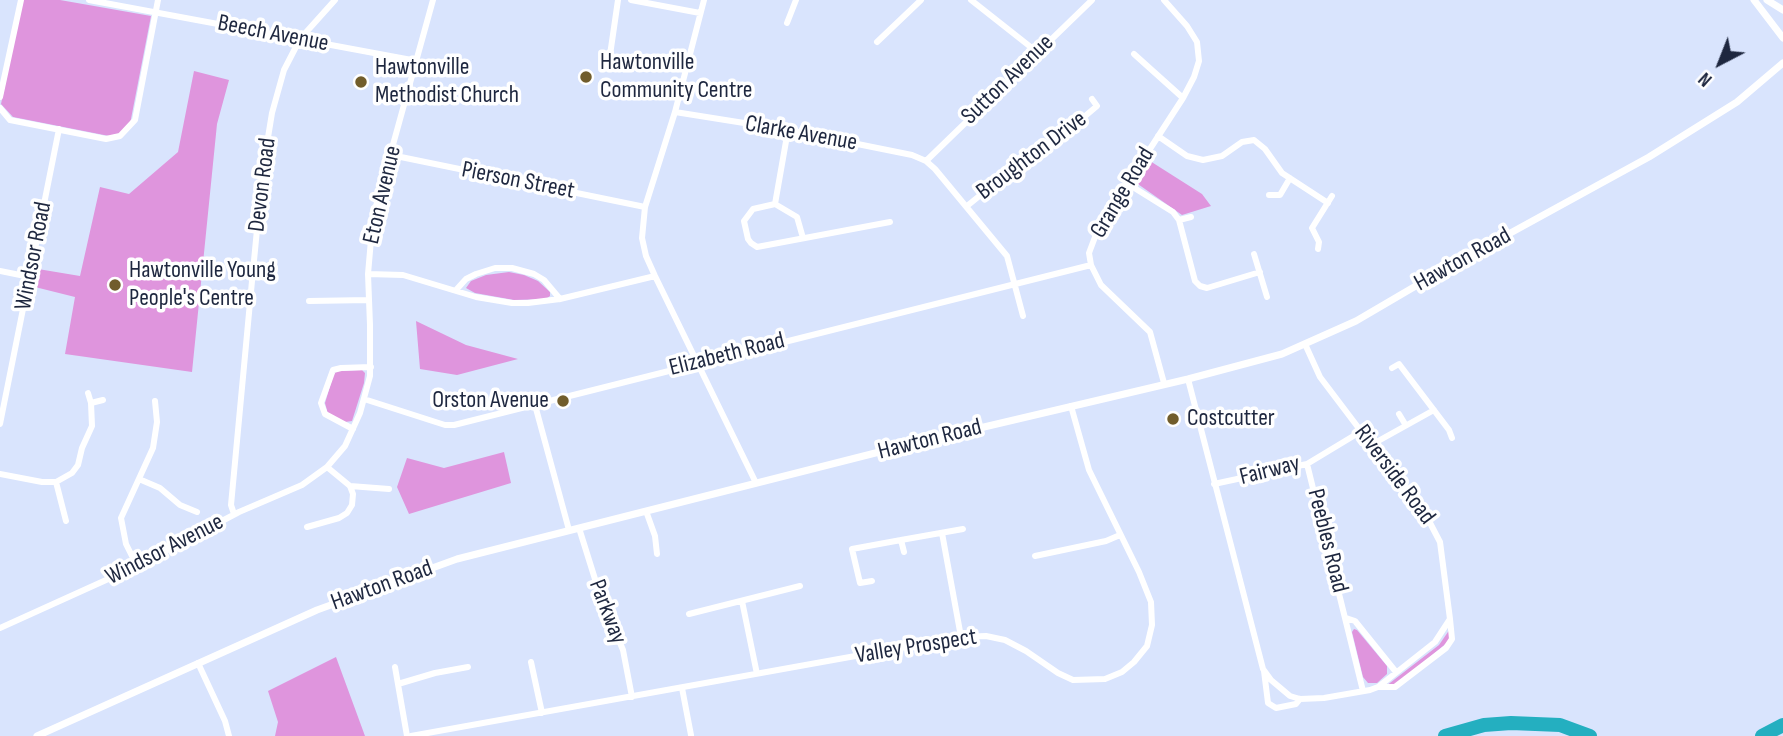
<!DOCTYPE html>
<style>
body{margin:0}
#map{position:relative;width:1783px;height:736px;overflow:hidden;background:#d9e4fd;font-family:"Sofia Sans Condensed",sans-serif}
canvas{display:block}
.north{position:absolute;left:1685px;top:28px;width:70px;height:70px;-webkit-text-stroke:5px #fff;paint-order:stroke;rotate:222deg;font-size:19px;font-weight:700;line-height:28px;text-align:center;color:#1e273f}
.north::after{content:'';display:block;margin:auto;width:24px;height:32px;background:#1e273f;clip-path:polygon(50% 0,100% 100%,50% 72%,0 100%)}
</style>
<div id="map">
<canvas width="1783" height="736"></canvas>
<div class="north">N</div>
</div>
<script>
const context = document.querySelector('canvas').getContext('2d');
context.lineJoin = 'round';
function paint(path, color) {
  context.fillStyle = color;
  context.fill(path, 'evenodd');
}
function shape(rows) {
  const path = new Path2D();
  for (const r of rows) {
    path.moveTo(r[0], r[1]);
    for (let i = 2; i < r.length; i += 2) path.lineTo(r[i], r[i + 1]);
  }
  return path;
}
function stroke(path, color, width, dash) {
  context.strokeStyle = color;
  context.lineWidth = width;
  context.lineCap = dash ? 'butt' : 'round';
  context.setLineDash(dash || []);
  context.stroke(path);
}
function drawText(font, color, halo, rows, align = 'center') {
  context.font = font + ' "Sofia Sans Condensed",sans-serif';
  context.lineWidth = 7;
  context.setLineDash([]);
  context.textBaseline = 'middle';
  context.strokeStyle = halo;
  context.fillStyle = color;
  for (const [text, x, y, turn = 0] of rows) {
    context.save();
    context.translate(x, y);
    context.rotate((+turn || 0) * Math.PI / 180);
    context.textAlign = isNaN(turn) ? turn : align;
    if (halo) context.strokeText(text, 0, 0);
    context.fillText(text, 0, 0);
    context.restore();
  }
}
const green = shape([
 [23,0,60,0,151,16,130,124,121,133,109,136,13,117,1,104],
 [194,71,229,80,217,124,192,372,65,354,75,297,35,287,38,269,80,276,100,187,129,194,178,152],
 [1150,161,1202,194,1211,206,1182,215,1135,182],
 [509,272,524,275,538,281,550,292,550,296,546,299,514,300,475,293,466,288,471,281,486,275],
 [416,321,466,345,518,359,457,375,420,369],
 [362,370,365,373,364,383,352,421,345,422,328,414,325,403,334,373,339,371],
 [504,452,511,483,409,514,397,487,407,458,444,468],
 [1354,629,1357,630,1387,666,1387,674,1377,683,1368,683,1363,677,1352,632],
 [1450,629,1449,641,1399,683,1386,686,1439,645],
 [336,657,365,736,275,736,278,722,268,691]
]);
const stream = shape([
 [1765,735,1765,736]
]);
const river = shape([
 [1445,736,1484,725,1511,723,1560,725,1590,736],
 [1762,736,1783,725]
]);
const minor = shape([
 [89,0,417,61],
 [631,0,700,13],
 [704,0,675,112,645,207,642,238,646,256,655,276,756,483],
 [971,0,1037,52],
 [787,23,796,0],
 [877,42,921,0],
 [1134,54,1183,98],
 [610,55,618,0],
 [0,97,21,0],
 [0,108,10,120,106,139,120,136,135,120,158,0],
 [675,112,788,130,912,155,926,161,935,169,1007,256,1023,316],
 [788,130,775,204,753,209,744,221,748,239,751,243,757,247,890,222],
 [1158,136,1187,156,1203,160,1222,156,1242,142,1254,140,1265,149,1282,173,1328,203],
 [391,155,645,207],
 [926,161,1092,0],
 [1128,184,1173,212,1179,220,1195,281,1200,286,1207,288,1260,272],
 [1269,195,1280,195,1290,178],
 [775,204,797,217,803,238],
 [967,206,999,180,1025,167,1097,106,1092,99],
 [1179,220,1191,217],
 [1318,249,1319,242,1312,228,1332,196],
 [1254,254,1267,297],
 [0,271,30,277],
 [368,274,403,275,476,297,512,303,528,303,560,299,655,276],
 [456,290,466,279,476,274,495,268,512,268,534,274,544,280,560,299],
 [309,301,369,300],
 [1392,368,1399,364,1449,430,1452,438],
 [1188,379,1263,669,1271,680,1290,696,1300,699,1324,698,1370,690,1378,687,1435,642,1450,619,1440,542,1429,521,1320,377,1305,344],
 [1164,383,1150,332,1101,285,1091,265,1089,253,1098,229,1183,98,1194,77,1199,61,1197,42,1187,26,1164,0],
 [364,399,445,425,454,425,1091,265],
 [91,403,103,400],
 [535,405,569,530],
 [1399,414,1405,424],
 [0,424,59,129],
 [353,429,325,414,321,403,333,370,341,368,371,367],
 [1371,445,1434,410],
 [1307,464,1363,691],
 [0,474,42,482,56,482,72,473,78,465,82,448,92,426,91,403,88,393],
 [139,479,160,488,180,505,197,512],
 [56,482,66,521],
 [1214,484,1307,464,1360,432],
 [350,486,389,489],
 [646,511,655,536,657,554],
 [234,514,231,505,252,281,263,168,272,113,284,70,300,39,335,0],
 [307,527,339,518,347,513,352,505,353,494,350,486,327,467],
 [579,528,600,595,623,650,632,697],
 [942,533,961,637],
 [904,552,901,540,963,529],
 [1035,556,1106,541,1120,535],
 [137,566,126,544,121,518,153,448,157,422,155,401],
 [872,581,860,583,852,549,901,540],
 [742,601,757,674],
 [689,614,800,586],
 [1346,618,1355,621,1396,672],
 [0,628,137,566,239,512,302,485,327,467,345,446,360,413,370,376,370,325,368,274,373,217,433,0],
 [531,662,542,713],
 [198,663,225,721,229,736],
 [395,667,407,736],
 [1264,671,1268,703,1276,708,1296,704,1300,699],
 [398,684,435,673,468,667],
 [1378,687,1395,687,1446,648,1452,639,1450,619],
 [682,688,691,735],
 [411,736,961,637,986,636,1005,640,1026,651,1058,673,1073,680,1105,679,1122,672,1134,662,1147,646,1152,625,1151,602,1139,572,1089,470,1071,406]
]);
const tertiary = shape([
 [1754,0,1783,38],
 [1767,0,1783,10],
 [37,736,317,610,457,559,899,447,1188,379,1282,354,1356,321,1443,270,1649,157,1737,102,1783,63]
]);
const markers = [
 [586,77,7,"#715d2c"],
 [361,82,7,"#715d2c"],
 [115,285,7,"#715d2c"],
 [563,401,7,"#715d2c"],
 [1173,419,7,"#715d2c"]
];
const streetNames = [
 ["Beech Avenue",273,34,11],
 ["Sutton Avenue",1008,80,-44],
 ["Clarke Avenue",801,134,10],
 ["Broughton Drive",1032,156,-37],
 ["Pierson Street",518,181,11],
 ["Devon Road",263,185,-83],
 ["Grange Road",1123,193,-59],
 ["Eton Avenue",383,195,-77],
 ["Windsor Road",34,256,-79],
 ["Hawton Road",1463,260,-29],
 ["Elizabeth Road",727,355,-14],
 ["Hawton Road",930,440,-14],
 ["Fairway",1270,471,-14],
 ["Riverside Road",1394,475,53],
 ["Peebles Road",1327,541,76],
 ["Windsor Avenue",165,550,-27],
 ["Hawton Road",382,586,-20],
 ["Parkway",607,612,69],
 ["Valley Prospect",916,647,-9]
];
const poiNames = [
 ["Hawtonville",600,63],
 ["Community Centre",600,91],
 ["Hawtonville",375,68],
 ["Methodist Church",375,96],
 ["Hawtonville Young",129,271],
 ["People's Centre",129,299],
 ["Orston Avenue",549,401,"right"],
 ["Costcutter",1187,419]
];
paint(green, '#df95dd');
stroke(stream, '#24afc0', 2.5);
stroke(river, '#24afc0', 14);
stroke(minor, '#fff', 6);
stroke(tertiary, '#fff', 7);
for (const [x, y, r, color] of markers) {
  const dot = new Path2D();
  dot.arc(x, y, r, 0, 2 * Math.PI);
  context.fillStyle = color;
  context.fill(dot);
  stroke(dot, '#fff', 2.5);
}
drawText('24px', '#1e273f', '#fff', streetNames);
drawText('24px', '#1e273f', '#fff', poiNames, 'left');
</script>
